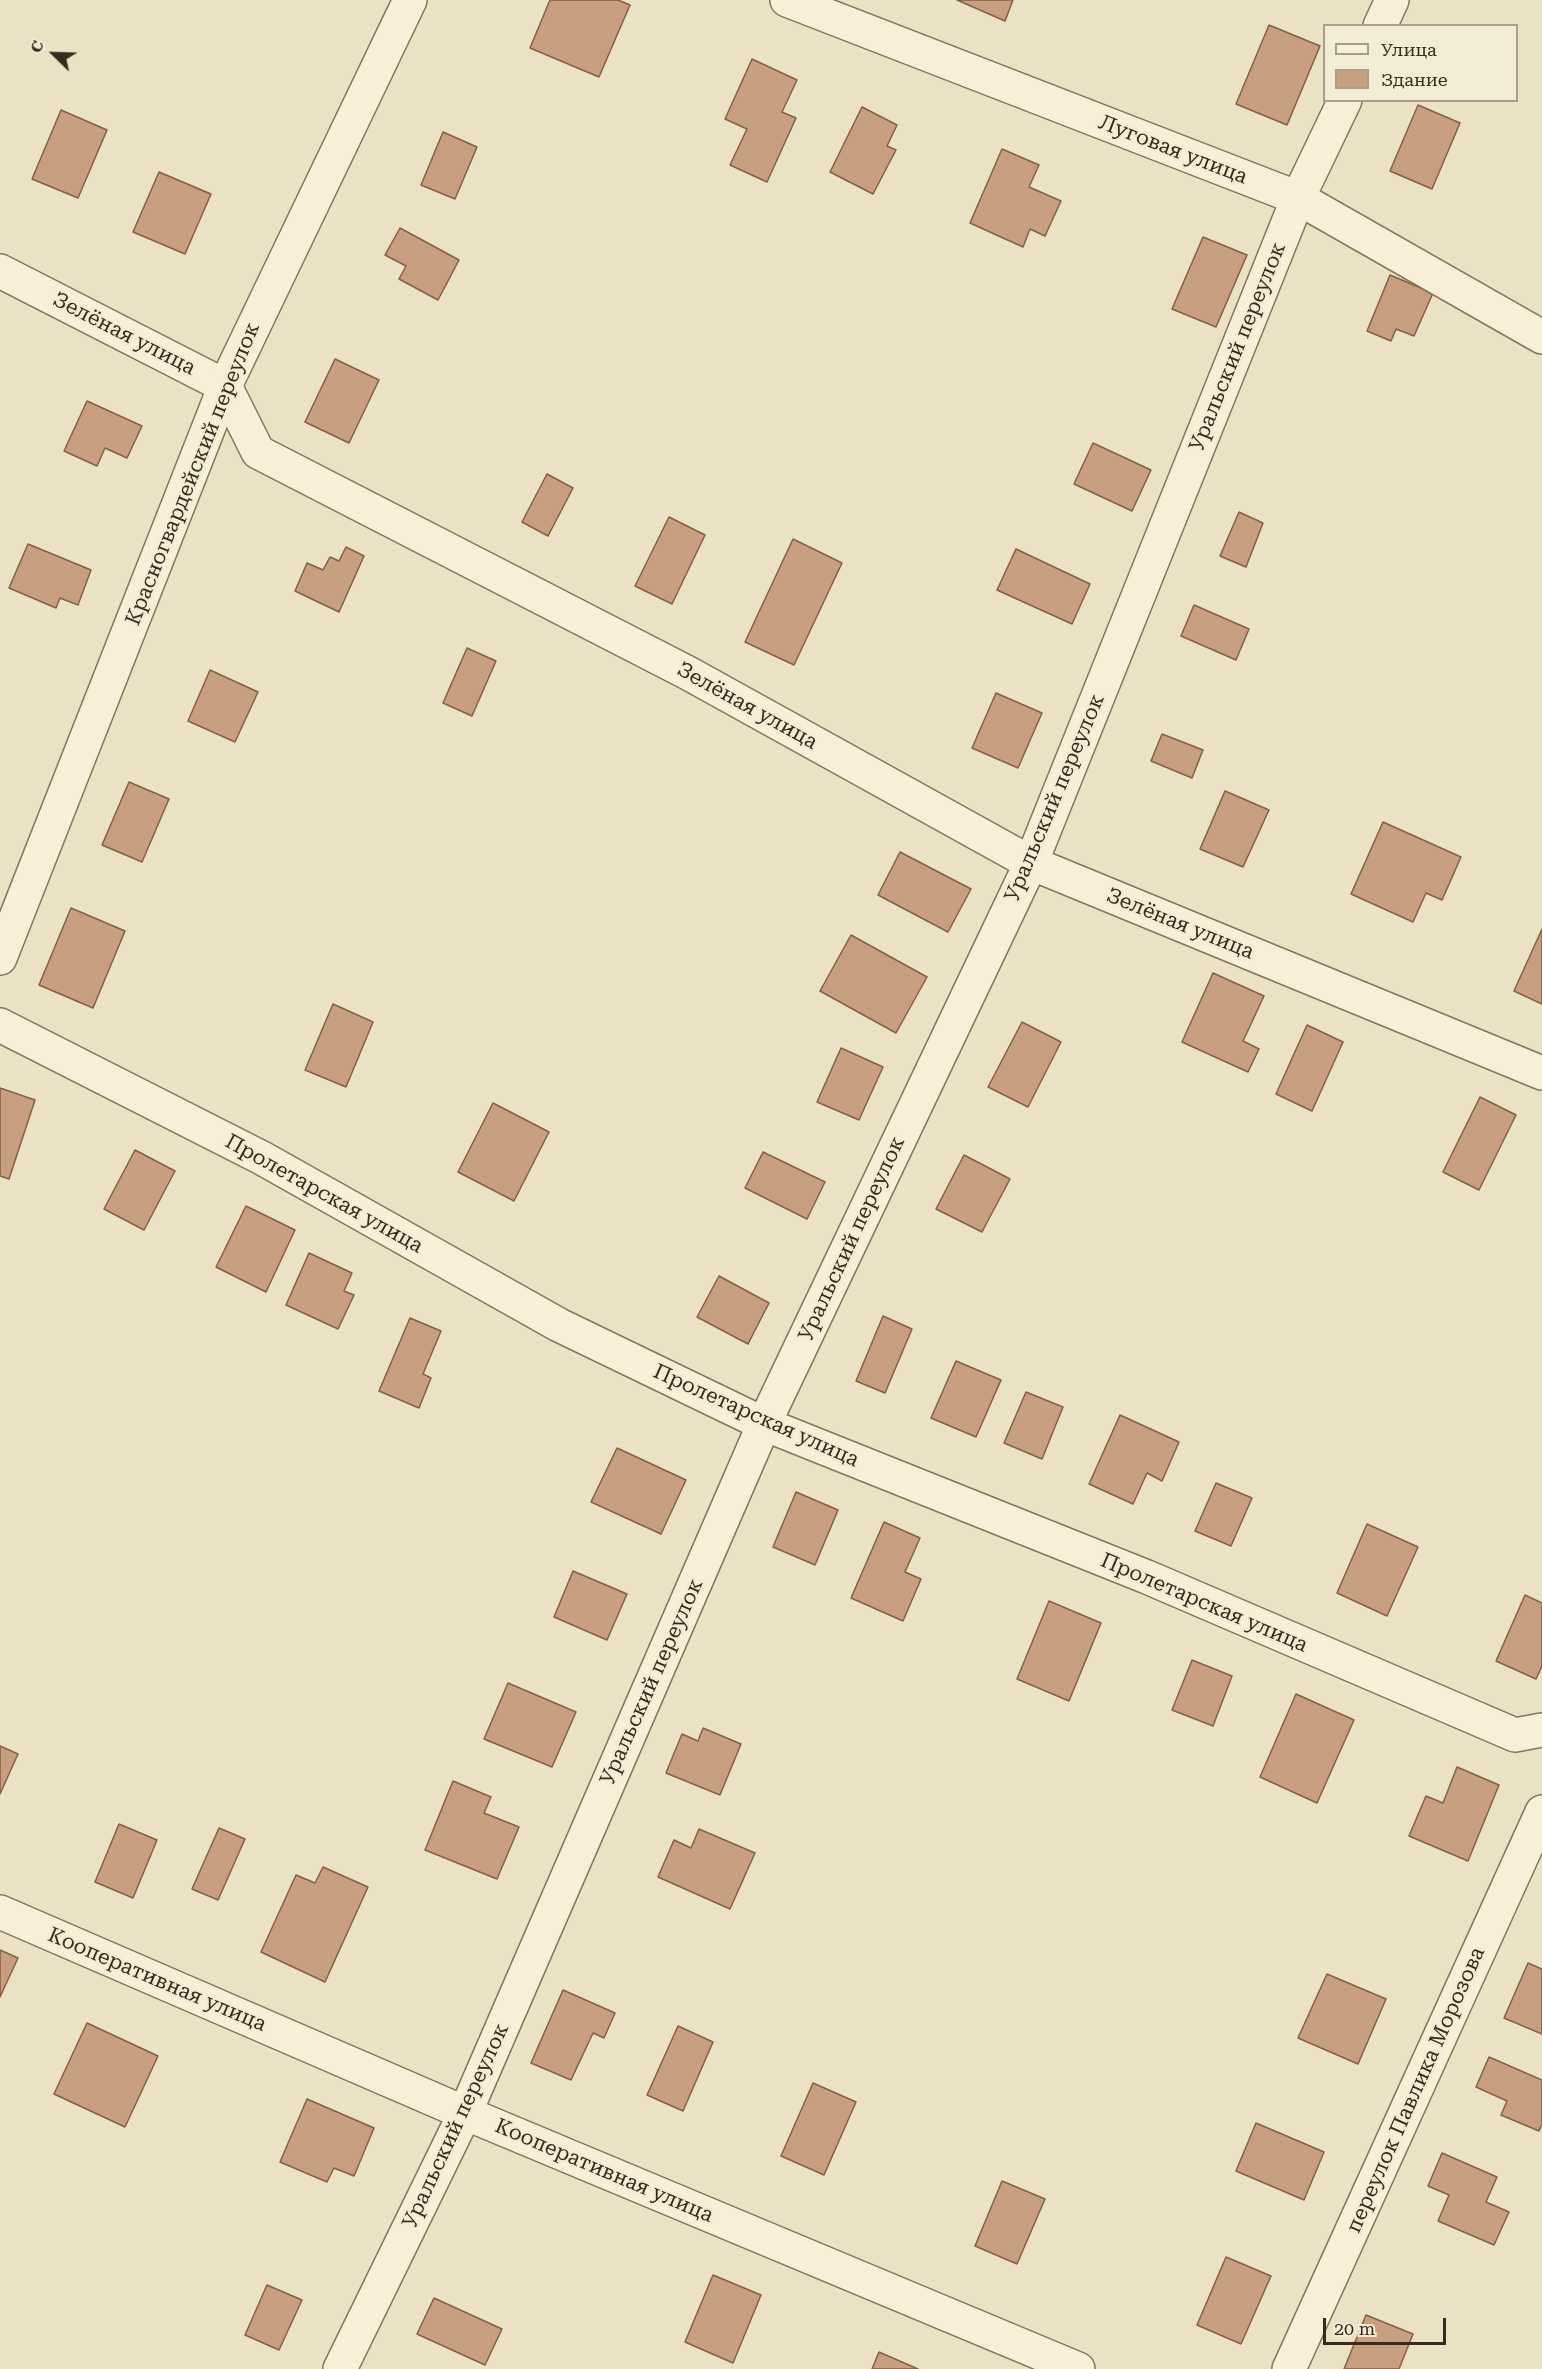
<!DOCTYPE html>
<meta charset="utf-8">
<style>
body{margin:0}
#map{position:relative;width:1542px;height:2369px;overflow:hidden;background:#ebe2c5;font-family:"Roboto Serif",serif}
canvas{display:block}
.legend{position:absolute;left:1323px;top:24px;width:195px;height:78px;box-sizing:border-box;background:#f3ecd5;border:2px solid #a79f8c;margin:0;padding:8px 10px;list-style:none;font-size:18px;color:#362b1f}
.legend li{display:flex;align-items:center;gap:12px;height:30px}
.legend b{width:30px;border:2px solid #a79f8c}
.north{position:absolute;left:24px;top:24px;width:60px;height:60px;-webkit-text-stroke:4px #f3ecd5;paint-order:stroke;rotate:293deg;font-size:16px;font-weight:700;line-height:24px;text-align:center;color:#362b1f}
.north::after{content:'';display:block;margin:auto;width:21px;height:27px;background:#362b1f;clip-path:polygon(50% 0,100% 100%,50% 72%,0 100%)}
.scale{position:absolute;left:1323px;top:2318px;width:123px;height:27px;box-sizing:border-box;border:3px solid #362b1f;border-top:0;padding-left:8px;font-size:18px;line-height:21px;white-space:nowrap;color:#362b1f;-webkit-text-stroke:4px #f3ecd5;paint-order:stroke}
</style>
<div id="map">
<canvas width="1542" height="2369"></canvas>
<ul class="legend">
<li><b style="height:8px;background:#f7efd8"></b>Улица</li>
<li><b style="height:16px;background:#c79f7e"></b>Здание</li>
</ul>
<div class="north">С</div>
<div class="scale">20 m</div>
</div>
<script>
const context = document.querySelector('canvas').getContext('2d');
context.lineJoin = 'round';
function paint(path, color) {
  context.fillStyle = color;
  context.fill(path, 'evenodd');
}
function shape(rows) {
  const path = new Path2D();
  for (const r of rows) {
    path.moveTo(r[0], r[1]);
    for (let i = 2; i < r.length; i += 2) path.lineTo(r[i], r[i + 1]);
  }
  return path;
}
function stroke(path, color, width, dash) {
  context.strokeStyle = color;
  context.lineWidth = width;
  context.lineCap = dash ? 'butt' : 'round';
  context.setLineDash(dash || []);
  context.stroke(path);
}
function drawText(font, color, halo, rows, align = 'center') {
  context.font = font + ' "Roboto Serif",serif';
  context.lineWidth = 4.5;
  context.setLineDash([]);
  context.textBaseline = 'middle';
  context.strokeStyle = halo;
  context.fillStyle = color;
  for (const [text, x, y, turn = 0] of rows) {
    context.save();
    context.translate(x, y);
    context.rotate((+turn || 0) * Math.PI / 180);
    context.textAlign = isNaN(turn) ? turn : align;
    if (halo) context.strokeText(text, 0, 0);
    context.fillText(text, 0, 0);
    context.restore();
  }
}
const building = shape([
 [550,0,618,0,630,5,599,77,530,48,550,0],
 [957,0,1013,0,1005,21,957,0],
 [1269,25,1320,46,1287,125,1236,104,1269,25],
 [752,59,797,80,782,112,796,118,767,182,730,165,747,129,725,119,752,59],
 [1418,105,1460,123,1432,189,1390,171,1418,105],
 [862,107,897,125,887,146,896,150,873,194,830,172,862,107],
 [61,110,107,130,78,198,32,179,61,110],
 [443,132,477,147,455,199,421,185,443,132],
 [1002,149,1039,165,1029,187,1061,201,1045,236,1030,229,1023,247,970,223,1002,149],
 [159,172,211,194,185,254,133,232,159,172],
 [400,228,459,260,438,300,399,279,406,266,385,255,400,228],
 [1203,237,1247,255,1216,327,1172,309,1203,237],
 [1390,275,1433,293,1414,336,1396,329,1391,341,1367,331,1390,275],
 [335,359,379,380,349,443,305,422,335,359],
 [87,401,142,426,127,458,105,448,97,466,64,451,87,401],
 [1093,443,1151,470,1132,511,1074,484,1093,443],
 [547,474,573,488,548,536,522,522,547,474],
 [1239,512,1263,523,1246,567,1220,556,1239,512],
 [669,517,705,535,672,604,635,586,669,517],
 [793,539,842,563,794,665,745,642,793,539],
 [28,544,91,570,78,605,60,598,56,608,9,588,28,544],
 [346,547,364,556,339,612,295,591,307,563,323,570,330,557,339,561,346,547],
 [1016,549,1090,584,1072,624,997,590,1016,549],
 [1194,605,1249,629,1236,660,1181,636,1194,605],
 [467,648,496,661,472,716,443,703,467,648],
 [210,670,258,692,235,742,188,721,210,670],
 [996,693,1042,713,1018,768,972,748,996,693],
 [1162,734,1203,750,1192,778,1151,761,1162,734],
 [129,782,169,799,142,862,102,845,129,782],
 [1225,791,1269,810,1243,867,1200,849,1225,791],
 [1383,822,1461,857,1442,900,1426,893,1413,922,1351,894,1383,822],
 [900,852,971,889,948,932,878,895,900,852],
 [71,908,125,931,93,1008,39,985,71,908],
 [1542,929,1542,1004,1514,991,1542,929],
 [851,935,927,977,896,1033,820,991,851,935],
 [1213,973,1264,996,1243,1041,1259,1049,1248,1072,1182,1042,1213,973],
 [333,1004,373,1022,346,1087,305,1070,333,1004],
 [1022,1022,1061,1042,1028,1107,988,1087,1022,1022],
 [1307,1025,1343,1042,1312,1111,1276,1094,1307,1025],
 [841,1048,883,1067,859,1120,817,1102,841,1048],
 [0,1088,35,1100,9,1179,0,1176,0,1088],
 [1480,1097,1516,1115,1479,1190,1443,1172,1480,1097],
 [493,1103,549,1132,514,1201,458,1172,493,1103],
 [135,1150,175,1171,144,1230,104,1209,135,1150],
 [763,1152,825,1182,807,1219,745,1188,763,1152],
 [964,1155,1010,1179,982,1232,936,1209,964,1155],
 [246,1206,295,1230,266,1292,216,1267,246,1206],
 [309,1253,352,1273,344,1291,354,1295,338,1329,286,1305,309,1253],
 [719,1276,769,1303,748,1344,697,1317,719,1276],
 [883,1316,912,1329,885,1393,856,1381,883,1316],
 [410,1318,441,1331,423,1374,431,1378,419,1408,379,1391,410,1318],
 [956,1361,1001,1380,976,1437,931,1418,956,1361],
 [1026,1392,1063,1407,1042,1459,1004,1443,1026,1392],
 [1120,1415,1179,1442,1162,1481,1147,1473,1133,1504,1089,1484,1120,1415],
 [617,1448,686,1480,661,1534,591,1502,617,1448],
 [1216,1483,1252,1498,1231,1546,1195,1531,1216,1483],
 [796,1492,838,1510,815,1565,773,1547,796,1492],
 [884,1522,920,1538,905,1572,921,1579,903,1621,851,1598,884,1522],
 [1367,1524,1418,1547,1387,1616,1337,1593,1367,1524],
 [573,1571,627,1594,607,1640,554,1617,573,1571],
 [1525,1595,1542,1603,1542,1666,1536,1679,1496,1661,1525,1595],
 [1049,1601,1101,1623,1069,1701,1017,1679,1049,1601],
 [1192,1660,1232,1676,1213,1726,1172,1710,1192,1660],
 [508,1683,576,1712,552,1767,484,1739,508,1683],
 [1296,1694,1354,1720,1317,1803,1260,1777,1296,1694],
 [703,1728,741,1744,720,1795,666,1773,682,1734,698,1741,703,1728],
 [0,1746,18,1754,0,1794,0,1746],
 [1457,1767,1499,1785,1468,1861,1409,1836,1426,1796,1443,1803,1457,1767],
 [453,1781,491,1797,484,1813,519,1827,497,1879,425,1850,453,1781],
 [119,1824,157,1840,133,1898,95,1882,119,1824],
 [219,1828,245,1839,218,1900,192,1889,219,1828],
 [699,1829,755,1853,730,1909,658,1877,674,1840,691,1848,699,1829],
 [323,1867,368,1887,325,1982,261,1952,296,1875,315,1883,323,1867],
 [0,1950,18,1958,0,1997,0,1950],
 [1528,1963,1542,1969,1542,2034,1504,2018,1528,1963],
 [1327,1974,1386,1999,1358,2064,1298,2038,1327,1974],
 [563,1990,615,2013,604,2038,593,2033,571,2080,531,2063,563,1990],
 [87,2023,158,2056,125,2127,54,2094,87,2023],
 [678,2026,713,2042,683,2111,647,2095,678,2026],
 [1489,2057,1542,2080,1542,2124,1539,2131,1501,2115,1507,2101,1476,2087,1489,2057],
 [813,2083,856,2102,824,2175,781,2156,813,2083],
 [307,2099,374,2128,354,2176,334,2168,327,2182,280,2162,307,2099],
 [1256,2123,1324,2152,1304,2200,1236,2171,1256,2123],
 [1442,2153,1497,2177,1486,2202,1509,2212,1494,2245,1438,2221,1449,2195,1428,2186,1442,2153],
 [1002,2181,1045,2199,1017,2264,975,2246,1002,2181],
 [1226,2257,1271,2276,1241,2344,1197,2325,1226,2257],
 [713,2275,761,2295,733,2363,685,2342,713,2275],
 [267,2285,302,2300,279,2350,245,2335,267,2285],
 [434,2298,502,2329,485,2365,417,2334,434,2298],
 [1366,2315,1413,2334,1399,2369,1344,2369,1366,2315],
 [879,2352,918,2369,872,2369,879,2352]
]);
const minor = shape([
 [787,0,1298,198,1542,337],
 [1380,26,1392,0],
 [0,271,225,386,258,452,688,673,1031,863,1542,1073],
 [0,1025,262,1158,559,1325,764,1424,1147,1577,1515,1735,1542,1730],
 [0,1912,465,2113,1078,2369],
 [340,2369,465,2113,764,1424,1031,863,1298,198,1345,100],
 [1289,2369,1542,1812]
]);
const tertiary = shape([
 [0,958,225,386,410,0]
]);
const streetNames = [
 ["Луговая улица",1173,150,21],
 ["Зелёная улица",124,334,27],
 ["Уральский переулок",1238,347,-68],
 ["Красногвардейский переулок",193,474,-68],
 ["Зелёная улица",747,706,29],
 ["Уральский переулок",1055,798,-67],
 ["Зелёная улица",1180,924,22],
 ["Пролетарская улица",324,1194,29],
 ["Уральский переулок",852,1239,-65],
 ["Пролетарская улица",756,1416,24],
 ["Пролетарская улица",1204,1603,23],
 ["Уральский переулок",652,1682,-66],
 ["Кооперативная улица",157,1980,23],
 ["переулок Павлика Морозова",1416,2090,-66],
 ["Уральский переулок",456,2126,-65],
 ["Кооперативная улица",604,2171,23]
];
paint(building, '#c79f7e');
stroke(building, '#835f44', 1.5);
stroke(minor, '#85745c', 36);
stroke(tertiary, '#85745c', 36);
stroke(minor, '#f7efd8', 33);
stroke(tertiary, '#f7efd8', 33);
drawText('21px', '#362b1f', '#f3ecd5', streetNames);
</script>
